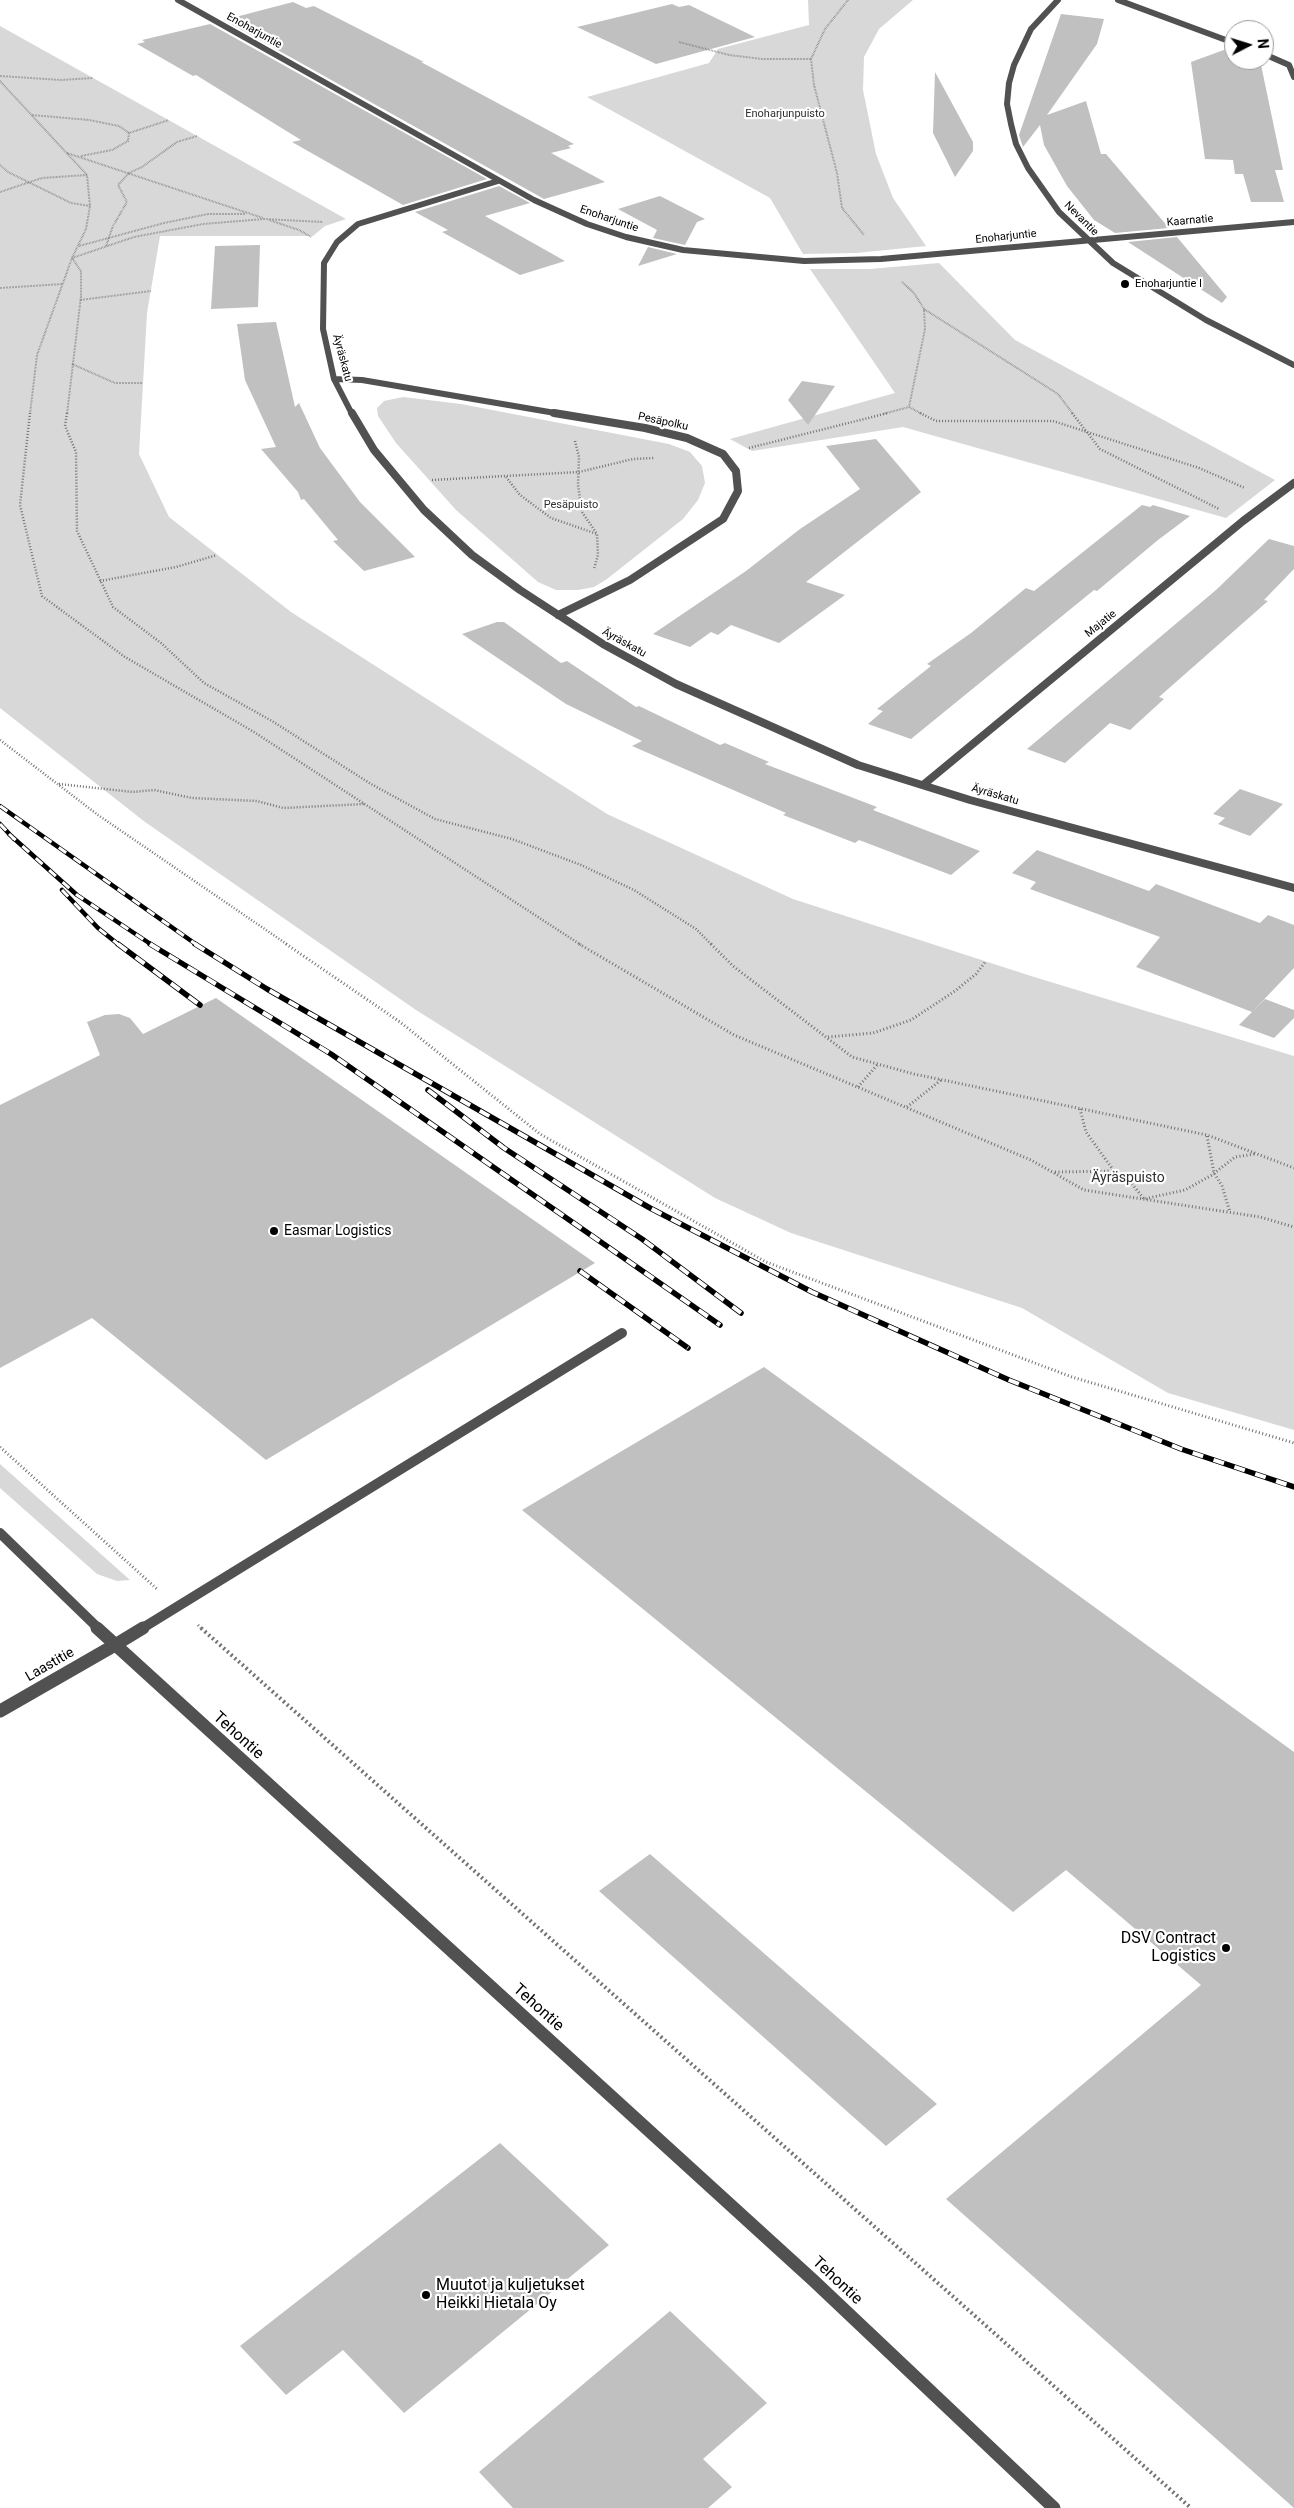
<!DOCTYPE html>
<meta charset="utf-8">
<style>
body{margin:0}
#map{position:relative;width:1294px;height:2508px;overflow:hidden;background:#fff;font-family:Roboto,sans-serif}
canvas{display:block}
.north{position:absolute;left:1224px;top:20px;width:50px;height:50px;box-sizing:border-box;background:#fff;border:1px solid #999;border-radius:50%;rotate:85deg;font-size:14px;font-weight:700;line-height:20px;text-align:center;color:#000}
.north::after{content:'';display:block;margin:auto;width:18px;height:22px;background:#000;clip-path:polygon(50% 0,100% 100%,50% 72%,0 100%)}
</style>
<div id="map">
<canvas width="1294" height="2508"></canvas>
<div class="north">N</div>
</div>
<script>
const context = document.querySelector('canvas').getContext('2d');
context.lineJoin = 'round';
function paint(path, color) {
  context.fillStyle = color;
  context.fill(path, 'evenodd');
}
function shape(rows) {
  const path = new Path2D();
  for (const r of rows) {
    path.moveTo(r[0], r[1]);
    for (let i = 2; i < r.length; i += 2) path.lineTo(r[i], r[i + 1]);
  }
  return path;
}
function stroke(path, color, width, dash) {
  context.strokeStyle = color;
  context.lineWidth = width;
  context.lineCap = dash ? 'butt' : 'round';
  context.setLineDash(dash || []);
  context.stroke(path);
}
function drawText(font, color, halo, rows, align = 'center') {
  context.font = font + ' Roboto,sans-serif';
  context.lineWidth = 4.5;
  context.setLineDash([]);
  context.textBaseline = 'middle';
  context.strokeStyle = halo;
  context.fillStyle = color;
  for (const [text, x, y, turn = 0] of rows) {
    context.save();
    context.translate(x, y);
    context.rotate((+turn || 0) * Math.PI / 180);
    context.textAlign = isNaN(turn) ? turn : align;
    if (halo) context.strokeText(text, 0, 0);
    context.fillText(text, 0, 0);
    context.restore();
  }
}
const green = shape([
 [808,0,913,0,879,29,864,57,863,90,876,154,893,198,926,246,856,253,803,254,770,198,587,97,709,63,718,49,809,25],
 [0,26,346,219,325,226,313,236,160,236,147,313,139,454,169,517,291,612,607,814,793,899,1031,976,1294,1056,1294,1430,1168,1393,1022,1308,791,1233,715,1198,416,1010,145,822,0,708],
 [939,263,1015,340,1275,480,1226,518,903,427,752,451,730,439,895,393,810,269,870,269],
 [403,397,461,404,669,444,690,452,702,466,705,483,698,500,683,519,607,579,594,587,578,590,556,590,538,582,456,510,396,443,378,416,377,408,384,401],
 [0,1464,130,1580,117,1581,97,1574,0,1488]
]);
const building = shape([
 [293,2,306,8,314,6,424,62,421,62,574,144,568,146,571,148,551,153,605,182,544,199,224,20],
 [672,4,679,7,689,5,755,37,656,64,577,27],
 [1061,14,1104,19,1097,44,1047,115,1086,101,1101,154,1106,154,1169,228,1115,233,1094,220,1067,186,1044,145,1040,125,1023,147,1019,135],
 [210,24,487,179,403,205,292,142,301,140,196,75,193,76,137,44,145,42,142,40],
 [1232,47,1234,48,1234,60,1260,60,1283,170,1275,170,1284,202,1251,202,1243,174,1235,174,1233,160,1205,159,1191,62],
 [935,72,973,142,973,151,955,177,933,133],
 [499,186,530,203,485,216,565,261,520,275,442,232,448,230,415,212],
 [660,196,705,219,697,222,685,245,653,238,657,230,618,209],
 [1177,237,1227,297,1222,303,1128,242],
 [260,245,258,307,211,309,215,246],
 [648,247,677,254,638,266],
 [276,322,295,407,299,403,320,448,360,502,415,557,364,571,333,541,338,540,304,499,301,500,298,492,261,449,276,447,245,380,237,324],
 [802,381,835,386,808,425,788,400],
 [876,439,921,492,806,582,845,595,779,643,731,625,718,635,711,632,690,647,653,634,746,571,800,529,860,489,826,446],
 [1142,505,1150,507,1153,505,1190,516,1158,540,1097,591,1094,590,911,739,868,724,883,711,877,709,931,666,927,664,971,633,1026,588,1034,591],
 [1269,539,1294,546,1294,569,1264,600,1268,601,1159,697,1164,699,1130,730,1110,723,1065,763,1027,749,1216,590],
 [497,622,504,622,561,663,567,661,636,707,639,706,720,745,725,743,769,762,765,764,877,807,873,810,980,851,951,875,859,840,855,843,783,815,786,813,632,746,642,741,566,704,462,634],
 [1240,789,1283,804,1250,836,1218,824,1225,818,1213,814],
 [1037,850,1149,891,1156,884,1260,923,1268,915,1294,925,1294,968,1252,1012,1136,967,1160,937,1030,889,1036,882,1012,873],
 [216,998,595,1263,266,1460,92,1318,0,1368,0,1105,100,1055,87,1022,105,1015,119,1014,130,1018,143,1034],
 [1265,999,1294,1010,1294,1018,1274,1038,1239,1025],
 [764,1367,1294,1752,1294,2508,946,2199,1201,1985,1066,1870,1013,1912,522,1510],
 [650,1854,937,2104,886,2146,599,1891],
 [500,2143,609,2245,404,2413,343,2350,286,2395,240,2346],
 [670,2311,767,2403,703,2459,732,2487,708,2508,513,2508,479,2472]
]);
const pathFar3 = shape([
 [848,0,825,29,811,59,814,85,837,173,842,208,864,235],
 [679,42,729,55,762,59,811,59],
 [0,76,61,80,93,78],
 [0,81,87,175,90,206,86,229,72,258,37,355,30,414],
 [32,115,89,120,119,126,129,133,128,141,112,150,81,156],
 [129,133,169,120],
 [67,153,263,218],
 [0,165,8,172,71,203,90,206],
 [0,192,42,178,87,175],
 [269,220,299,230,311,237],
 [79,246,164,223,208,214,246,214],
 [106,246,113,226,127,202,118,185,129,173,142,167,177,142,197,136],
 [902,282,914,293,924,309,925,329,909,407],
 [0,288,63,284],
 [80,300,151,291],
 [924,309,1058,394,1073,414],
 [72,364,115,383,143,383],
 [67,414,81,296,81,271,72,258,134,237,203,224,264,219,323,222],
 [883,414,909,407,922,414]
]);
const pathFar2 = shape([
 [30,413,20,505,42,596,125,657,254,732,581,945],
 [67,413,65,426,76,452,77,531,113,607,161,643,204,683,272,721,371,784,435,819,512,839,581,865,634,890,696,929,712,945],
 [920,413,936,421,1053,421,1199,468,1245,488],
 [1072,413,1100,449,1219,509],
 [575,441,579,457,578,485,582,512,597,534,598,555,594,569],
 [749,448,888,413],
 [506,477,520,495,551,518,597,534],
 [432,480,579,472,633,459,654,458],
 [100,581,176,567,217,555],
 [0,740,98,815,288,945],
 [59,784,133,792,154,790,192,798,257,801,283,808,365,804]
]);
const pathFar1 = shape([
 [286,944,400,1022,540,1134,766,1262,1072,1377,1294,1443],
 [579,944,734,1035,1031,1160,1084,1190,1260,1217,1294,1227],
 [711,944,733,966,852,1057,914,1074,1207,1135,1294,1168],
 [828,1037,873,1033,911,1020,955,991,976,974,986,961],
 [858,1087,878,1064],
 [907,1107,941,1080],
 [1080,1109,1086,1132,1119,1178,1132,1184,1144,1199,1185,1190,1212,1175,1235,1157,1255,1154],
 [1207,1136,1214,1173,1222,1186,1230,1212],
 [1055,1172,1114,1171],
 [0,1447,157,1589],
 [198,1625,202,1629]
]);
const path = shape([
 [201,1628,1191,2508]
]);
const serviceFar1 = shape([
 [141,1629,622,1333]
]);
const service = shape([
 [115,1645,143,1628]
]);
const minorFar2 = shape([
 [178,0,534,200,587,224,626,237,683,250,804,261,881,259,1294,222],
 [1058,0,1031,29,1014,65,1009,83,1007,104,1011,124,1016,144,1028,168,1059,212,1113,263,1206,320,1294,365],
 [1118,0,1234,43],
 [1264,54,1289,65,1294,77],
 [334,379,362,380,561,414],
 [352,414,334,379,323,329,324,263,337,242,358,224,498,181]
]);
const minorFar1 = shape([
 [352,413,374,450,424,510,472,555,520,590,603,644,676,684,858,765,970,800,1294,888],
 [554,413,645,428,687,438,723,454,736,471,738,491,723,519,630,580,558,615],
 [923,785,1243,521,1294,483]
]);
const minor = shape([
 [0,1711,115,1645]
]);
const tertiaryFar1 = shape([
 [0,1533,99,1629]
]);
const tertiary = shape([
 [97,1628,814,2281,1054,2508]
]);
const railFar1 = shape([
 [0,806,197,945],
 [0,824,14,839],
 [9,834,77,895,152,945],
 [62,890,98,928,119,945]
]);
const rail = shape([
 [118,944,200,1005],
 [150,944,331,1054,720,1325],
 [195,944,267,989,650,1208,812,1292,1009,1380,1181,1449,1294,1487],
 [428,1090,504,1148,642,1239,741,1313],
 [580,1271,688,1348]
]);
const markers = [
 [1125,284,5,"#000"],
 [274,1231,5,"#000"],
 [1226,1948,5,"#000"],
 [426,2295,5,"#000"]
];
const farStreetnames = [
 ["Enoharjuntie",254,31,29],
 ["Enoharjuntie",609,219,19],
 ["Nevantie",1081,219,45],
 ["Kaarnatie",1190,221,-5],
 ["Enoharjuntie",1006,237,-6],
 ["Äyräskatu",342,358,75],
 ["Pesäpolku",663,422,12],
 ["Majatie",1101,624,-39],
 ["Äyräskatu",624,643,29],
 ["Äyräskatu",995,795,16]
];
const farParknames = [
 ["Enoharjunpuisto",785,114],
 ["Pesäpuisto",571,505]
];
const farPoinames = [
 ["Enoharjuntie I",1135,284]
];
const parkNames = [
 ["Äyräspuisto",1128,1178]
];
const poiNames = [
 ["Easmar Logistics",284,1231]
];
const streetNames = [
 ["Laastitie",50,1665,-30]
];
const nearStreetnames = [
 ["Tehontie",238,1736,42],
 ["Tehontie",538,2008,42],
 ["Tehontie",837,2281,43]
];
const nearPoinames = [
 ["DSV Contract",1216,1939],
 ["Logistics",1216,1957],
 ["Muutot ja kuljetukset",436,2286,"left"],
 ["Heikki Hietala Oy",436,2304,"left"]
];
paint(green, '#d8d8d8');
paint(building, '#c0c0c0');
stroke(pathFar3, '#737373', 2, [0.5, 1]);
stroke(pathFar2, '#737373', 2.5, [1, 2]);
stroke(pathFar1, '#737373', 3, [1, 2.5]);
stroke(path, '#737373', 4, [2, 3]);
stroke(serviceFar1, '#515151', 10);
stroke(service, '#515151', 13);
stroke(minorFar2, '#515151', 6);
stroke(minorFar1, '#515151', 8);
stroke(minor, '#515151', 13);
stroke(tertiaryFar1, '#515151', 10);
stroke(tertiary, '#515151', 13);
stroke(railFar1, '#000', 4.5);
stroke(rail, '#000', 5.5);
stroke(railFar1, '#fff', 3, [9]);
stroke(rail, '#fff', 4, [11]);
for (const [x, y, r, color] of markers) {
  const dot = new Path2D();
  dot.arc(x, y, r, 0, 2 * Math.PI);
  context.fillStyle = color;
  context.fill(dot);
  stroke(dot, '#fff', 2);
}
drawText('11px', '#000', '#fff', farStreetnames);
drawText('11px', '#2f2f2f', '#fff', farParknames);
drawText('11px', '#000', '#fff', farPoinames, 'left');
drawText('14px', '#2f2f2f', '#fff', parkNames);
drawText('14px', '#000', '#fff', poiNames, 'left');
drawText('14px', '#000', '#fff', streetNames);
drawText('16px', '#000', '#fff', nearStreetnames);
drawText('16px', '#000', '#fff', nearPoinames, 'right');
</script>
